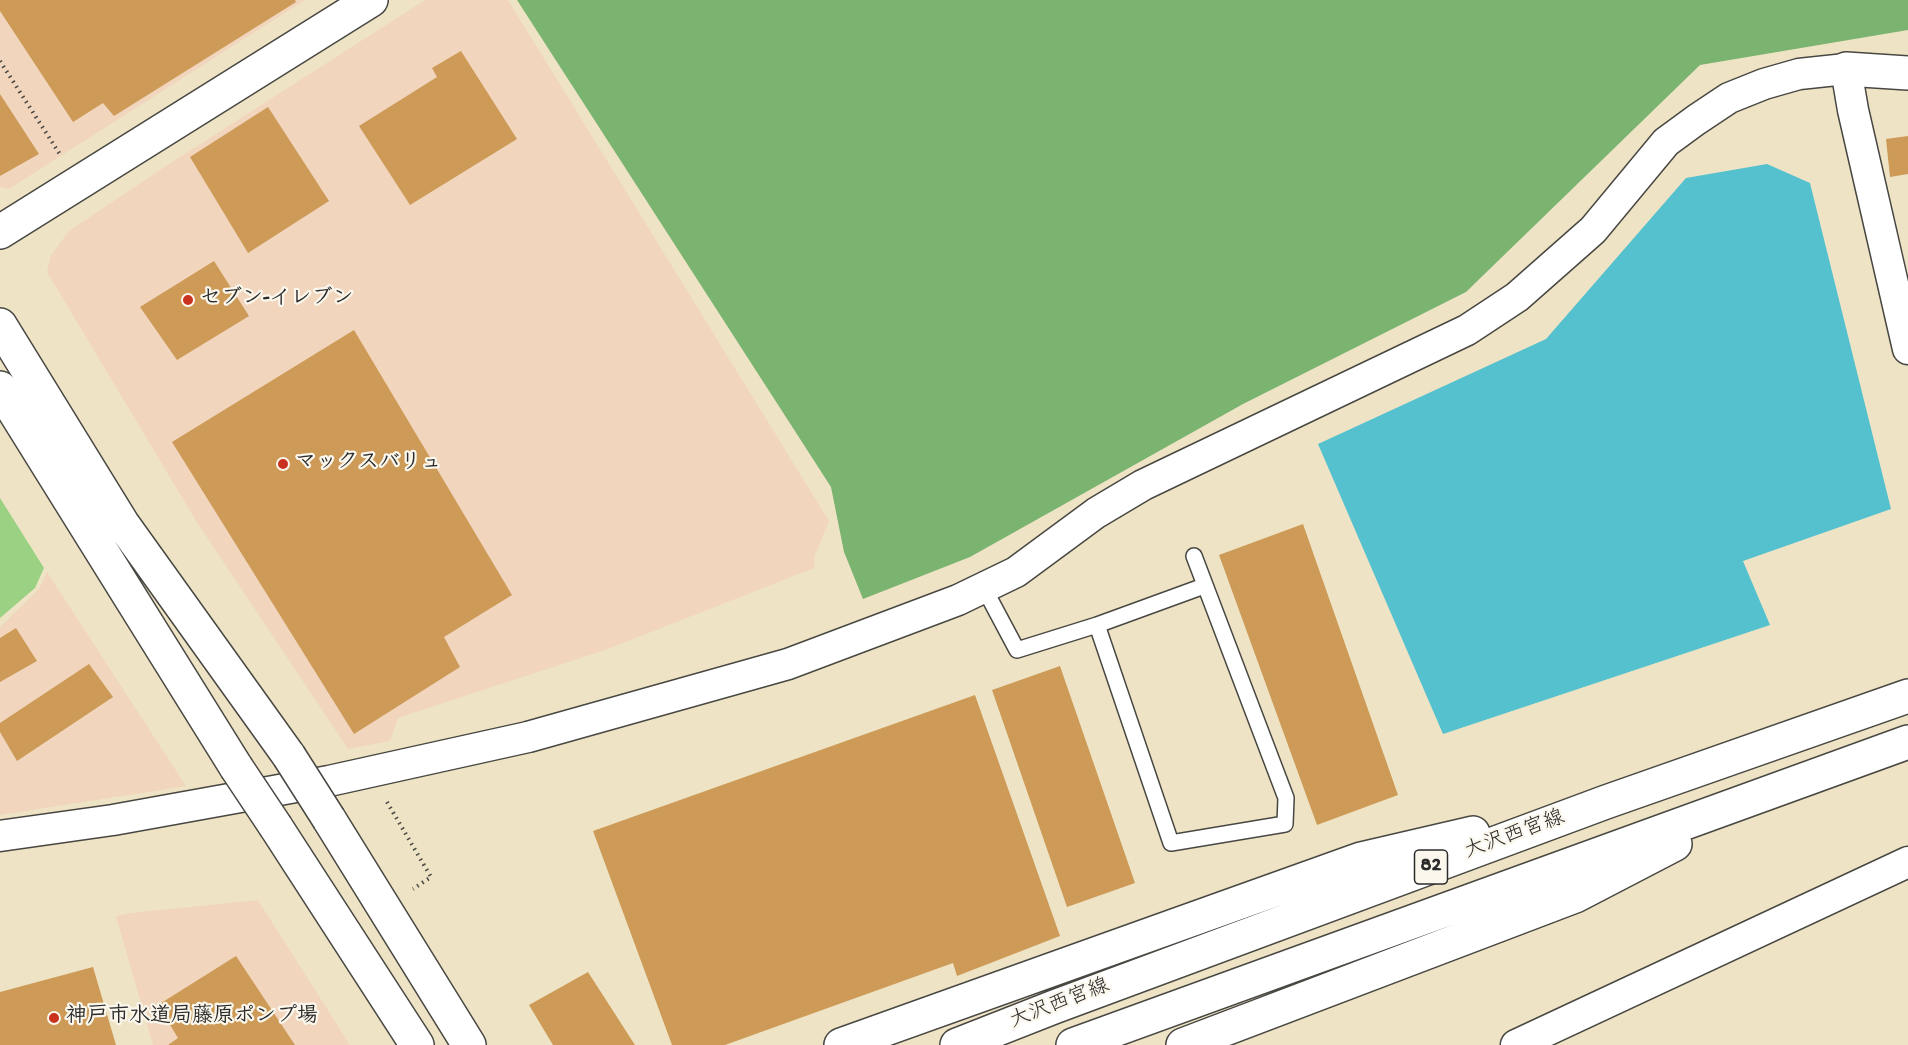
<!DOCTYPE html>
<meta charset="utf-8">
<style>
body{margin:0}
canvas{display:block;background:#eee4c5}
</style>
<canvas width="1908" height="1045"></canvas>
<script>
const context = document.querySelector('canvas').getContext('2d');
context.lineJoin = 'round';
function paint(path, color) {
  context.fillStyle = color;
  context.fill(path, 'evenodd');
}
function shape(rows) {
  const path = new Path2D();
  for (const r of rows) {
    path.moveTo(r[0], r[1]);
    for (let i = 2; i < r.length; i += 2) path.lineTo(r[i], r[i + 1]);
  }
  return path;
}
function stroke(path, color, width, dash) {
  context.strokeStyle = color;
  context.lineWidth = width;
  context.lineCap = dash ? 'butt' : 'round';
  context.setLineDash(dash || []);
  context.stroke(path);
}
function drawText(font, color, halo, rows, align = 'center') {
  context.font = font + ' "Gochi Hand","Klee One",sans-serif';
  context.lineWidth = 4.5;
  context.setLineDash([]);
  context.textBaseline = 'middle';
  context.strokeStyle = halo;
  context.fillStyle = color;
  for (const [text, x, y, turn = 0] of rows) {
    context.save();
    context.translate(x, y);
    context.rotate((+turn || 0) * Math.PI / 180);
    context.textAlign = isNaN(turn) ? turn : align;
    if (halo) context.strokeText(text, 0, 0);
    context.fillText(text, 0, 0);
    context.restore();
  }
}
const built = shape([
 [0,0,305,0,9,189,0,187],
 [425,0,508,0,829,521,815,555,814,568,608,649,398,718,390,741,348,749,198,524,47,272,51,255,69,231,166,166],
 [47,572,186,786,0,815,0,627,39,589],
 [258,900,350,1045,153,1045,116,916,130,913]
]);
const green = shape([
 [0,498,44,568,35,588,0,618]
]);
const forest = shape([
 [517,0,1908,0,1908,30,1700,65,1466,292,1243,404,970,557,863,599,844,552,831,487]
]);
const water = shape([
 [1767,164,1810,183,1891,509,1743,561,1770,625,1443,734,1318,444,1546,339,1686,178]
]);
const building = shape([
 [0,0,295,0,296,2,114,116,103,103,73,122,0,11],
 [461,51,517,139,410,205,359,126,437,77,432,68],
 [0,94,39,154,0,176],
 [268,107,329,201,248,253,190,157],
 [1908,136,1908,174,1890,177,1886,139],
 [214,261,249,316,177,360,140,307],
 [354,330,512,595,444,637,460,667,354,734,172,442],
 [1303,524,1398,795,1317,825,1219,555],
 [16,628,37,661,0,682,0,638],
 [89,664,113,697,17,761,0,732,0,723],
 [1060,666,1135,883,1067,907,992,690],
 [975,695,1060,936,957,976,953,963,725,1045,672,1045,593,831],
 [236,956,295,1045,168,1045,178,1038,158,1005],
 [93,967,116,1045,0,1045,0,992],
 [588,972,635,1045,553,1045,529,1005]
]);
const path = shape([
 [0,61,61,156],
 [387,802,431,877,413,889]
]);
const lane = shape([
 [984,588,1017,650,1097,625,1171,843,1285,824,1286,798,1194,556],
 [1097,625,1204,586]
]);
const street = shape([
 [0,836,113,820,329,781,528,737,788,664,958,600,1016,572,1096,513,1143,485,1467,330,1517,297,1593,230,1666,142,1696,120,1729,98,1764,84,1799,74,1846,69,1853,110,1908,349],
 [1516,1045,1908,862]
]);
const secondary = shape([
 [1846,69,1908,73],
 [0,232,371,0],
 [0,325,122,523,289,756],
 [0,388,236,767],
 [329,819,469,1045],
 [276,827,417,1045]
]);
const primary = shape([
 [841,1045,1361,859,1473,833],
 [957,1045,1054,1007,1606,802,1908,696],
 [1073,1045,1908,742],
 [1183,1045,1575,896,1675,844]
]);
const secondaryBridge = shape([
 [289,756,329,819],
 [236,767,276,827]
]);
const markers = [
 [188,300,6,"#c8321e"],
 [283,464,6,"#c8321e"],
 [54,1018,6,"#c8321e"]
];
const shields = [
 [1431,867,33]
];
const shieldNames = [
 ["82",1431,867]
];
const poiNames = [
 ["セブン-イレブン",200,300],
 ["マックスバリュ",295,464],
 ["神戸市水道局藤原ポンプ場",66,1018]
];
const streetNames = [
 ["大沢西宮線",1515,836,-20],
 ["大沢西宮線",1060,1005,-21]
];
paint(built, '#f1d5bd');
paint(green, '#9ad183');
paint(forest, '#7bb371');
paint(water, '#55c1cf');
paint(building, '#cd9b57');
stroke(lane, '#484742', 18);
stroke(street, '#484742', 33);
stroke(secondary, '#484742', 36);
stroke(primary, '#484742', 36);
stroke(path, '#484742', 4, [1.5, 4.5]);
stroke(lane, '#fff', 15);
stroke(street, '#fff', 30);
stroke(secondary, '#fff', 33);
stroke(primary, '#fff', 33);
stroke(secondaryBridge, '#484742', 36, []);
stroke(secondaryBridge, '#fff', 33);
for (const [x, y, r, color] of markers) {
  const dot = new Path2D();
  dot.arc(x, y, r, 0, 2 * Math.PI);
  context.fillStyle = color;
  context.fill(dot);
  stroke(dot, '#fbf7ec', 2);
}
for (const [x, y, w] of shields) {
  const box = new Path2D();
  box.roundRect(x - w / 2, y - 17, w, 34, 4.5);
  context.fillStyle = '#fbf7ec';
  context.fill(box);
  stroke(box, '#2b2b2b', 1.5);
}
drawText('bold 20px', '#2b2b2b', null, shieldNames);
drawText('bold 21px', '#2b2b2b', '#fbf7ec', poiNames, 'left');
drawText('21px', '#2b2b2b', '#fbf7ec', streetNames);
</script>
